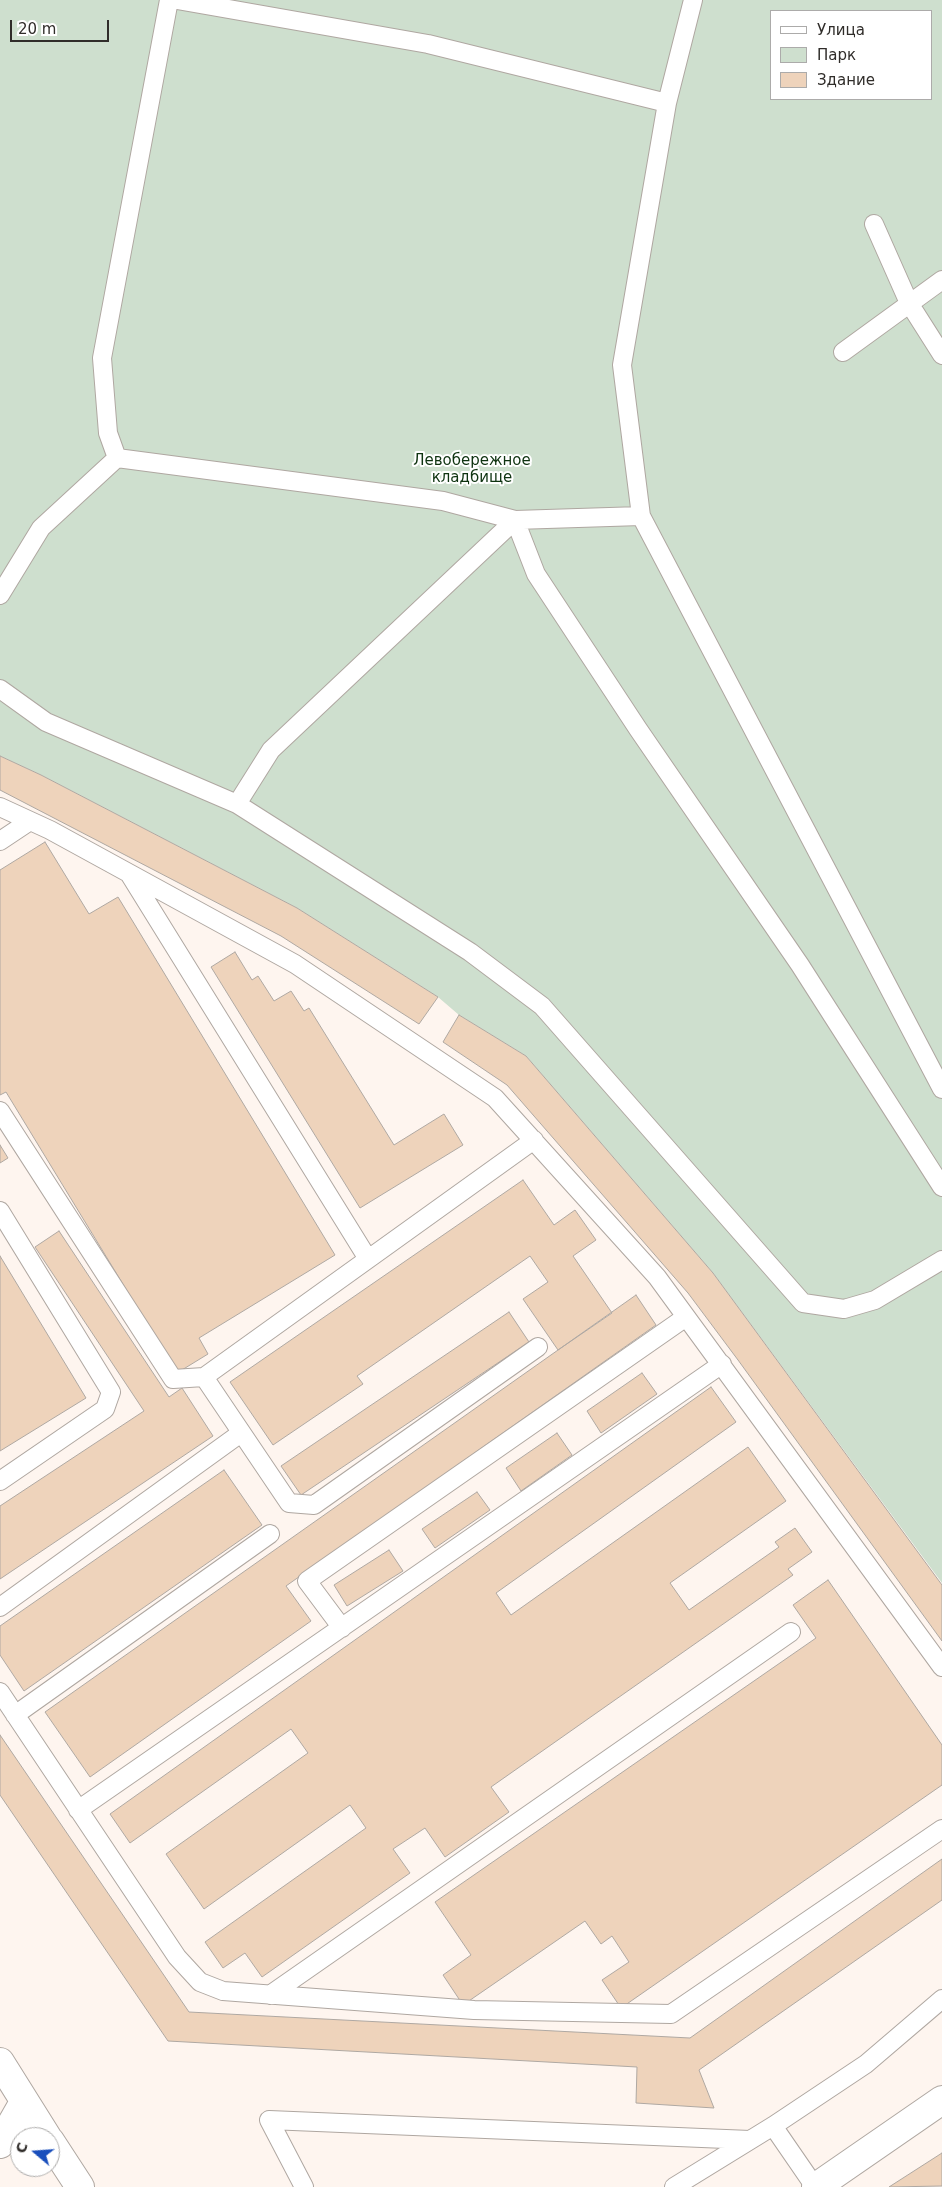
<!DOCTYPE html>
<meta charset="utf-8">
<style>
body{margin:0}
#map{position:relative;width:942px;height:2187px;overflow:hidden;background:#fef5ef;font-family:"DejaVu Sans",sans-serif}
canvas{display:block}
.legend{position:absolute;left:770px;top:10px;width:162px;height:90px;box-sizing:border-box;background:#fff;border:1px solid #acabaa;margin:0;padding:6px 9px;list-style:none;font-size:15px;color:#302d2a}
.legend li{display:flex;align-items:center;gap:10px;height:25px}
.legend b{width:25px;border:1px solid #acabaa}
.north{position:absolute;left:10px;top:2127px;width:50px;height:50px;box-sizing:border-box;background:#fff;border:1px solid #acabaa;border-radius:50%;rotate:288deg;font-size:14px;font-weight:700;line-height:20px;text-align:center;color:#302d2a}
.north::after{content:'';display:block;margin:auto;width:18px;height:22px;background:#1a4fbc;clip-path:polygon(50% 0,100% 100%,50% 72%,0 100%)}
.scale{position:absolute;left:10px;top:20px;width:99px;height:22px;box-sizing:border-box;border:2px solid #302d2a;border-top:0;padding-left:6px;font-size:15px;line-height:18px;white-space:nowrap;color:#302d2a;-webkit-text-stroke:4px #fff;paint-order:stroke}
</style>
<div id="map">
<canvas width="942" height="2187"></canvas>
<ul class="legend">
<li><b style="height:6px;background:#fff"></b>Улица</li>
<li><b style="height:14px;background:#cedfce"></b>Парк</li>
<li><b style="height:14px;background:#eed3bb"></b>Здание</li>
</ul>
<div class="north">С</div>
<div class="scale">20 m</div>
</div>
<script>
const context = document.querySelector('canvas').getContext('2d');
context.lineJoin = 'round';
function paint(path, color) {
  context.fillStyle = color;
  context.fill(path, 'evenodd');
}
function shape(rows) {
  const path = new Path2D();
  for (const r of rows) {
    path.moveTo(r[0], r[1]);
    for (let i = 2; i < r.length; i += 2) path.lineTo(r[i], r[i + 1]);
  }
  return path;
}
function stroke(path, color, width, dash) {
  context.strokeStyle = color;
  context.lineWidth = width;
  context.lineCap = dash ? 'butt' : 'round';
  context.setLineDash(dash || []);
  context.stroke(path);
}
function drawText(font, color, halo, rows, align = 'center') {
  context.font = font + ' "DejaVu Sans",sans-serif';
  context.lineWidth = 4;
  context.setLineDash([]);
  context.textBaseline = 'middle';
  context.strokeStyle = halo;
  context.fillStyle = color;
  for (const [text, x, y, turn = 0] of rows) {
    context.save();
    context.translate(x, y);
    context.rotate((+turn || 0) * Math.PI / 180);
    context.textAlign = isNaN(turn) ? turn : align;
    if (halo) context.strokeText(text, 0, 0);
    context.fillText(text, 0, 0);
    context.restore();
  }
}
const green = shape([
 [0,0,942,0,942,1583,713,1273,526,1056,459,1015,438,997,297,908,41,775,0,756],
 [771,11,931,11,931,99,771,99]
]);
const building = shape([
 [0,756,41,775,297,908,438,997,419,1024,281,936,0,790,0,756],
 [45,842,89,914,118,897,335,1255,199,1338,208,1354,177,1373,6,1092,0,1095,0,870,45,842],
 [235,952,252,980,258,976,274,1001,291,991,304,1011,309,1008,394,1145,444,1114,463,1145,360,1208,211,967,235,952],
 [459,1015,526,1056,713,1273,942,1585,942,1641,738,1360,688,1293,507,1085,443,1042,459,1015],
 [0,1145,8,1158,0,1163,0,1145],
 [523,1180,554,1225,575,1210,596,1240,573,1256,612,1313,558,1350,523,1299,548,1282,530,1256,357,1376,363,1384,273,1445,230,1382,523,1180],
 [59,1231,169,1397,182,1388,213,1436,0,1579,0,1506,144,1411,35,1247,59,1231],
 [0,1256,86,1398,0,1451,0,1256],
 [636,1295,656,1325,286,1586,311,1621,90,1777,45,1712,636,1295],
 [509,1312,529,1342,301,1495,281,1466,509,1312],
 [642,1373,657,1394,601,1433,587,1411,642,1373],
 [711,1387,736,1422,496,1593,511,1615,748,1447,786,1501,670,1583,689,1610,779,1547,775,1542,795,1528,812,1552,788,1569,793,1575,491,1787,509,1812,445,1857,425,1828,393,1849,410,1873,262,1977,245,1953,223,1968,205,1942,366,1828,350,1805,204,1909,166,1854,308,1753,291,1729,130,1843,110,1814,711,1387],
 [557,1433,572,1455,521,1491,506,1468,557,1433],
 [224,1470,262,1525,24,1691,0,1655,0,1626,224,1470],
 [477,1492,490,1510,435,1548,422,1529,477,1492],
 [389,1550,403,1571,347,1606,334,1585,389,1550],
 [828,1580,942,1745,942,1785,621,2008,602,1980,629,1962,612,1936,601,1944,585,1921,463,2005,443,1975,471,1955,435,1902,816,1638,793,1605,828,1580],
 [0,1735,189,2012,690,2038,942,1859,942,1900,699,2070,714,2108,636,2103,637,2067,168,2041,0,1795,0,1735],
 [942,2153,942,2186,889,2187,942,2153]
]);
const lane = shape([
 [177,0,428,44,667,103],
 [693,0,667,103,622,365,641,516,942,1089],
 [874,224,909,303,942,355],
 [843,352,942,280],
 [117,458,443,501,515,520,641,516],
 [0,595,41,528,117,458,108,433,102,358,169,0],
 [0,689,46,722,237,804,470,952,542,1006,803,1303,844,1309,875,1300,942,1260],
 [237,804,271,750,515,520,536,574,638,729,800,965,942,1187],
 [0,807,50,830,295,964,495,1098,657,1277,942,1667],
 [0,841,30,821],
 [130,875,368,1259],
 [0,1111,173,1379,204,1377],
 [534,1140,204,1377,289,1503,314,1505,538,1347],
 [0,1211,111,1392,105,1409,0,1481],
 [0,1607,241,1433],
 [342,1628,307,1581,686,1317],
 [0,1692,177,1957,200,1982,223,1991,474,2010,671,2014,942,1829],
 [15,1715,270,1534],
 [78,1810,722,1364],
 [270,1995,791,1632],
 [773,2126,815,2187],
 [304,2187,269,2120,750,2140],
 [674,2187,773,2126,866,2064,942,1999]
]);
const street = shape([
 [0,2062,47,2137],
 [50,2141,80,2187],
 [0,2144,24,2102],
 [816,2187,942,2100]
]);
const parkNames = [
 ["Левобережное",472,461],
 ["кладбище",472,478]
];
paint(green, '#cedfce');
paint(building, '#eed3bb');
stroke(building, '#afa8a2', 1);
stroke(lane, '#afa7a1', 20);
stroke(street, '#afa7a1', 30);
stroke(lane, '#fff', 18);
stroke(street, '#fff', 28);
drawText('15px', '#0e3310', '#fff', parkNames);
</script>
